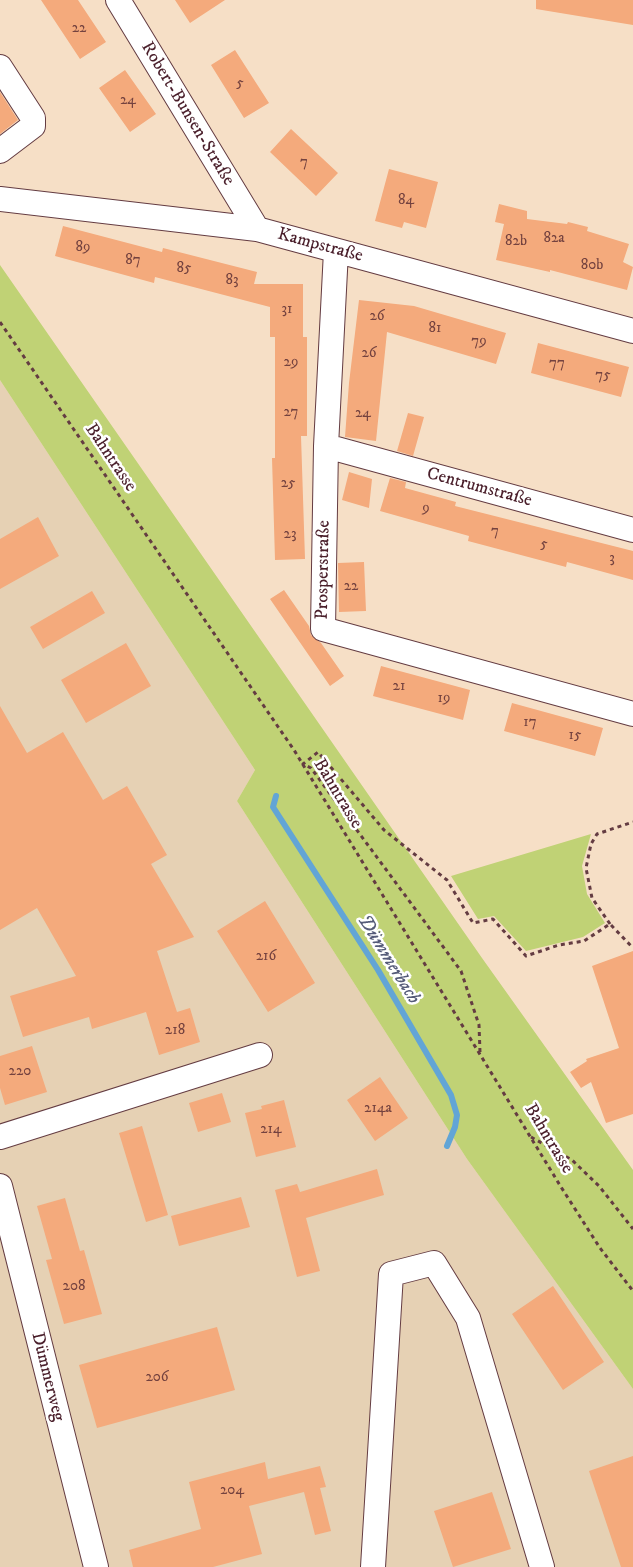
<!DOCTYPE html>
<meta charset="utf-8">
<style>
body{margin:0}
canvas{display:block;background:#f6dfc6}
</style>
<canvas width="633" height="1567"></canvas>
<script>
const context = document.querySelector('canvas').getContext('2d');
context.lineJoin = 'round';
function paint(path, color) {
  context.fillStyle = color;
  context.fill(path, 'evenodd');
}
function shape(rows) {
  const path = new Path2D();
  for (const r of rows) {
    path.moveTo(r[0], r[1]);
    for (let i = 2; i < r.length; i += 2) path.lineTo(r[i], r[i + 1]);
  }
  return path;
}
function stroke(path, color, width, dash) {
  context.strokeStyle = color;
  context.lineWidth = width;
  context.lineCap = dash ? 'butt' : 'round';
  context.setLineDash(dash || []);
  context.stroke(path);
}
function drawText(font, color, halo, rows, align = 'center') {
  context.font = font + ' "IM FELL DW Pica",serif';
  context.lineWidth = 5;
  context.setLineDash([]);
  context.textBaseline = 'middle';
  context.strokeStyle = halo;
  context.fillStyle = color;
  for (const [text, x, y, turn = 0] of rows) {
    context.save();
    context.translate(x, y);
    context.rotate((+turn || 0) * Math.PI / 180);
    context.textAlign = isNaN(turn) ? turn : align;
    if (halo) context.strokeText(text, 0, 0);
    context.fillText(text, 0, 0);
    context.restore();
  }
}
const built = shape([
 [0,380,255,770,237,801,467,1159,633,1389,633,1567,0,1567]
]);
const green = shape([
 [0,265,482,958,633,1170,633,1389,467,1159,237,801,255,770,0,380],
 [591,834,582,866,587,894,605,923,583,937,526,951,494,916,478,919,451,876]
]);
const stream = shape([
 [276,796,273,807,378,970,451,1095,457,1115,455,1127,447,1146]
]);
const building = shape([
 [41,0,78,0,106,42,80,59],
 [175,0,225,0,190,23],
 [536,0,633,0,633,25,536,9],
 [235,50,269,103,244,118,211,65],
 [125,70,156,114,130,132,99,88],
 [0,92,18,120,0,134],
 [291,129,338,173,316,196,270,152],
 [389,169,438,182,426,228,404,222,402,228,375,221],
 [499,204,527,211,527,219,567,224,568,222,588,227,587,231,629,244,623,262,633,267,627,290,550,270,550,272,496,260,504,224,495,222],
 [63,226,162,252,163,248,257,272,254,284,303,284,303,337,307,337,307,436,301,436,305,559,275,560,272,458,275,458,275,337,270,337,270,307,155,277,154,283,55,256],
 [359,300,414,306,506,333,496,364,387,332,376,441,345,437,349,383],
 [538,343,629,367,621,397,531,373],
 [408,413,424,417,413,456,397,451],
 [349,472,372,479,369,508,342,500],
 [390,478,406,482,405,488,456,502,455,506,633,551,633,580,567,562,566,567,468,541,469,536,380,511],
 [38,517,59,556,0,589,0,539],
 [364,562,366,611,339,612,338,563],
 [284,590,309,626,311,635,321,643,344,676,330,686,270,599],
 [92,591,105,613,43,649,30,627],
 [126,643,151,686,86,723,61,680],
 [381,666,470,690,463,720,373,696],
 [512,703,603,728,595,756,504,731],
 [0,706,27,753,63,732,103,800,127,786,167,855,151,864,194,937,157,951,177,1012,190,1008,200,1042,159,1055,146,1012,92,1029,89,1017,23,1037,10,996,76,976,37,908,0,930],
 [265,901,315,983,268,1012,217,931],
 [633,951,633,1114,606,1123,591,1082,581,1088,570,1072,587,1061,586,1059,619,1048,592,966],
 [32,1046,47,1092,5,1105,0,1088,0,1056],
 [380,1077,408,1118,375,1141,347,1100],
 [222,1093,231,1122,198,1132,189,1103],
 [284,1100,296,1147,256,1157,245,1113,262,1109,261,1106],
 [142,1126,168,1215,146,1222,119,1133],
 [377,1169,384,1195,306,1218,320,1271,297,1277,275,1190,297,1184,300,1192],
 [241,1197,250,1227,179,1246,171,1216],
 [65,1198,80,1251,84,1250,102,1314,64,1324,46,1260,52,1259,37,1206],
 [553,1286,604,1362,563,1390,512,1314],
 [217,1327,235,1390,97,1428,79,1365],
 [633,1456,633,1567,621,1567,589,1471],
 [265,1462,268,1479,320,1466,326,1487,320,1488,331,1531,315,1535,304,1492,249,1506,262,1554,213,1567,133,1567,129,1550,201,1529,189,1482],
 [492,1492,511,1549,453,1567,434,1511]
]);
const path = shape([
 [0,322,294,750,561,1187,600,1248,633,1291],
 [610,924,592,898,586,868,591,844,597,834,633,822],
 [480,1052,479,1025,461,971,311,768,303,764,318,752,384,830,447,880,473,923,493,919,526,956,559,945,584,941,610,924,633,948],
 [531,1137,572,1160,599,1186,633,1229]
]);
const minor = shape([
 [118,0,257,229],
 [0,67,33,118,33,126,0,151],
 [0,199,257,229,633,331],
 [336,251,326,446,323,629,633,714],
 [326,446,633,530],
 [0,1137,260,1055],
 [0,1186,96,1567],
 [373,1567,391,1274,434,1263,468,1318,542,1567]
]);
const numberNames = [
 ["22",79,29],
 ["5",240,84],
 ["24",128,101],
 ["7",304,163],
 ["84",406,201],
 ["82a",554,239],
 ["82b",516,242],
 ["89",83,248],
 ["87",133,261],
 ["80b",592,266],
 ["85",184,269],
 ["83",232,281],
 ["31",287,310],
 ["26",377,317],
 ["81",435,329],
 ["79",479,342],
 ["26",369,354],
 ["29",291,363],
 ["77",557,364],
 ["75",603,376],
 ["27",291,413],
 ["24",363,414],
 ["25",288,484],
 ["9",426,509],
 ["7",495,532],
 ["23",290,535],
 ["5",544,545],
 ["3",612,559],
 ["22",351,587],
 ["21",399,687],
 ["19",444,699],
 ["17",530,723],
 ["15",575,736],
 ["216",266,957],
 ["218",175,1031],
 ["220",20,1072],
 ["214a",378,1109],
 ["214",271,1130],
 ["208",74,1287],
 ["206",157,1378],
 ["204",232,1491]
];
const streetNames = [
 ["Robert-Bunsen-Straße",187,114,59],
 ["Kampstraße",320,246,15],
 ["Bahntrasse",110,458,56],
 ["Centrumstraße",479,488,15],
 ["Prosperstraße",324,570,-89],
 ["Bahntrasse",337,794,59],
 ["Bahntrasse",548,1139,59],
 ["Dümmerweg",47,1377,76]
];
const waterNames = [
 ["Dümmerbach",388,960,58]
];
paint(built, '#e6d1b4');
paint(green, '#c0d275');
stroke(stream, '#62a5d6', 6);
paint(building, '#f4aa7c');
stroke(minor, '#643c42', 26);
stroke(path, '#643c42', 3, [4, 4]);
stroke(minor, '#fff', 24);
drawText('15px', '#74423f', null, numberNames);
drawText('18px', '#4a1f2b', '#fff', streetNames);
drawText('italic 19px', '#555b78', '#fff', waterNames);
</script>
